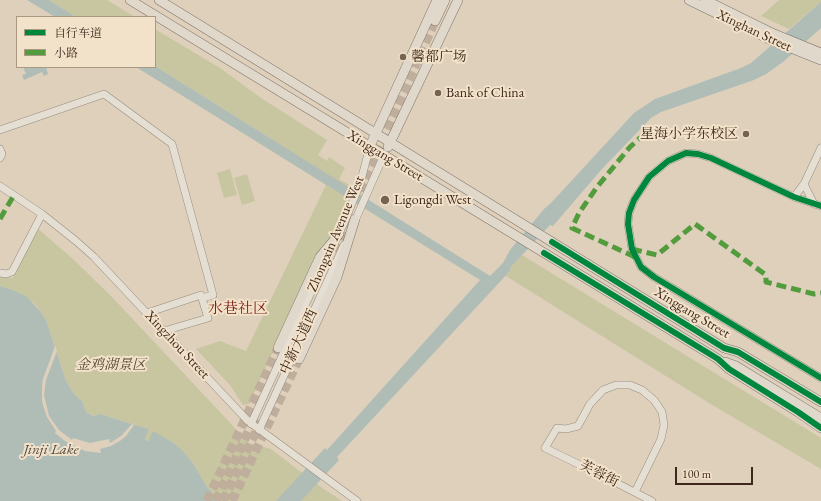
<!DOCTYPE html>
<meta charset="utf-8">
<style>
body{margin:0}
#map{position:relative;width:821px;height:501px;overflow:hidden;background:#ded0bb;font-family:"EB Garamond","Noto Serif SC",serif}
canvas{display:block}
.legend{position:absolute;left:16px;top:16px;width:140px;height:52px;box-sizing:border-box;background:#f3e2ca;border:1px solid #ab9884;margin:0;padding:5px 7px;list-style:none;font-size:12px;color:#3e281c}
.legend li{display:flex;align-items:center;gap:8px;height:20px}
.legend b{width:20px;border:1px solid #ab9884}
.scale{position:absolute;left:675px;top:467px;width:78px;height:18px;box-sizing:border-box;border:2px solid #3e281c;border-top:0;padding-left:5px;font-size:12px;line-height:14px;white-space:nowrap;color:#3e281c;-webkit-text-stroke:3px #f3e2ca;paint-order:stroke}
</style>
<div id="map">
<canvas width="821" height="501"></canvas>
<ul class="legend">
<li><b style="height:5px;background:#00873e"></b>自行车道</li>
<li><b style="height:5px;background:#539c3e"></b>小路</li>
</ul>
<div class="scale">100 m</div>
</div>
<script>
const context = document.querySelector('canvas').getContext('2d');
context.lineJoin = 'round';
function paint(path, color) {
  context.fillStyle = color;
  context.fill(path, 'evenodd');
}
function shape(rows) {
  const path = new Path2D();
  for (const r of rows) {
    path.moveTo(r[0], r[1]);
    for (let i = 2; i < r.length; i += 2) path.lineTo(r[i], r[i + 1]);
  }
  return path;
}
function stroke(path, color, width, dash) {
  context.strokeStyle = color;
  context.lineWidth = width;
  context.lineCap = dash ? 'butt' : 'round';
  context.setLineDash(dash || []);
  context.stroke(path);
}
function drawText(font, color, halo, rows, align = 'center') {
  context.font = font + ' "EB Garamond","Noto Serif SC",serif';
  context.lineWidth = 4;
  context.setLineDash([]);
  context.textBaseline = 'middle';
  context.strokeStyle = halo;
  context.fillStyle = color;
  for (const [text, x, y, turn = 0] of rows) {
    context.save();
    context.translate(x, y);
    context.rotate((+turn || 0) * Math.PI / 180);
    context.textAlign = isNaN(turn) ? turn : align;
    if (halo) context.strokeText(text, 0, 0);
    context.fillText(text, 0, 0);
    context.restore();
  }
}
const green = shape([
 [49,0,107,0,135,17,76,17],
 [779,0,821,0,821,2,789,29,761,16],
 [155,29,220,68,261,98,327,140,318,155,327,161,329,157,345,168,339,179,351,186,347,197,346,212,343,219,337,230,321,247,249,404,243,405,230,385,196,349,220,341,246,351,326,185,269,149,273,140,155,66],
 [230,169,237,195,224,198,217,173],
 [247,174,255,201,242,205,234,178],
 [37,228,73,259,112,297,249,443,271,449,318,485,342,501,220,501,207,487,193,463,183,451,145,439,149,429,112,418,101,414,95,416,87,413,84,408,83,402,74,394,66,381,46,320,40,311,34,303,13,290,0,286,0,276,13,278],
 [522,255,821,438,821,469,709,403,506,276,511,270,510,268]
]);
const water = shape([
 [27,0,49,0,76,17,55,17],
 [821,2,821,28,783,62,766,74,754,80,661,112,651,118,601,170,553,226,550,225,510,268,511,270,337,457,339,460,301,501,276,501,325,448,327,450,480,280,136,67,155,66,490,276,503,263,510,250,544,209,551,203,634,113,655,99,741,68,751,63],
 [23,67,46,67,48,74,44,76,42,72,24,80,22,75,26,74],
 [0,286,13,290,27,297,40,311,46,320,66,381,74,394,83,402,84,408,87,413,94,416,101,414,112,418,149,429,145,439,148,441,153,431,172,442,183,451,193,463,207,487,220,501,0,501]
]);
const pier = shape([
 [55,346,57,351,46,380,44,395,49,416,59,430,72,440,73,438,90,443,109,439,110,443,121,436,132,424,134,425,126,436,120,441,111,446,100,449,101,453,85,451,65,441,55,433,56,431,47,417,42,402,42,385,43,379]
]);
const majorTunnel = shape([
 [360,191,435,21],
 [337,253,350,224],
 [207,501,278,348],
 [216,501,255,417],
 [223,501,261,421],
 [232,501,299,359]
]);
const minor = shape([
 [0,130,104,94,172,144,213,295,202,298],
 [0,149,2,154,0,158],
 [804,184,814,204],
 [0,186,42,214,76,241,94,257,248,421,357,501],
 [794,197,804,184,821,148],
 [821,206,794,197,711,158,698,154,686,153,668,161,649,177,634,200,629,213,628,224,632,249,641,267,654,277,821,378],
 [354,223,384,155],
 [0,273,6,274,12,272,42,214],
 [147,313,201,295,208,318,164,331],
 [251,424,324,264,344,223,360,184,370,146],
 [259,430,344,245],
 [635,492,661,439,664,425,662,412,654,400,642,390,630,385,616,385,603,390,590,404,578,426,566,429,557,428,545,448,601,475,652,501]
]);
const major = shape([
 [130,0,718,359,729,369,798,412,821,428],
 [159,0,724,348,738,352,821,402],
 [689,0,771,40,821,60],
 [705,0,774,34,821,53],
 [435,21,445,0],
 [370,146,437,0],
 [388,147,458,0],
 [278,348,320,257,339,234],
 [299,359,337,277,355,219],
 [725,362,736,366,821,418]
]);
const quiet = shape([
 [0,219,14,195],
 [632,249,657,255,695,224,766,275,766,282,814,294,821,293],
 [635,257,572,228,579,213,597,187,630,147,650,129]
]);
const cycleway = shape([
 [821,206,794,197,711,158,698,154,686,153,668,161,649,177,634,200,629,213,628,224,632,249,641,267,654,277,821,378],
 [552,242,724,348,738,352,821,402],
 [544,253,718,359,729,369,798,412,821,428]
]);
const markers = [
 [403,57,4,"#766354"],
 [438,93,4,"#766354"],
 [746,134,4,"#766354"],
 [385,200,5,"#766354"]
];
const streetNames = [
 ["Xinghan Street",754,31,25],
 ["Xinggang Street",385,156,31],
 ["Zhongxin Avenue West",336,234,-67],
 ["Xinggang Street",692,313,31],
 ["中新大道西",299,342,-65],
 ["Xingzhou Street",177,345,47],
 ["芙蓉街",599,474,27]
];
const poiNames = [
 ["馨都广场",411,57],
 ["Bank of China",446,93],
 ["星海小学东校区",738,134,"right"],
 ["Ligongdi West",394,200]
];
const parkNames = [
 ["金鸡湖景区",111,365]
];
const neighbourhoodNames = [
 ["水巷社区",238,309]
];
const waterNames = [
 ["Jinji Lake",51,450]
];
paint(green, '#c8c6a1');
paint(water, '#b0bdb7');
paint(pier, '#ded0bb');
stroke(majorTunnel, '#beae9b', 9, [9, 4.5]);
stroke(minor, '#968c7f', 8);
stroke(major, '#80756a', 10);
stroke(minor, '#e5ded3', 7);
stroke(major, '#e0d8cb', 9);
stroke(quiet, '#539c3e', 5, [10, 5]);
stroke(cycleway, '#00873e', 6);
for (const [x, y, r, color] of markers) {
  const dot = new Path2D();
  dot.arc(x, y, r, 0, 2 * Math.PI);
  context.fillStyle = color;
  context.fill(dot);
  stroke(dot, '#f3e2ca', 1.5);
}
drawText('14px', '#3e281c', '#f3e2ca', streetNames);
drawText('14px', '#3e281c', '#f3e2ca', poiNames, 'left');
drawText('italic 14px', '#564632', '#f3e2ca', parkNames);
drawText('15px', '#7a1f14', '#f3e2ca', neighbourhoodNames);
drawText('italic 15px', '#564b42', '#f3e2ca', waterNames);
</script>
